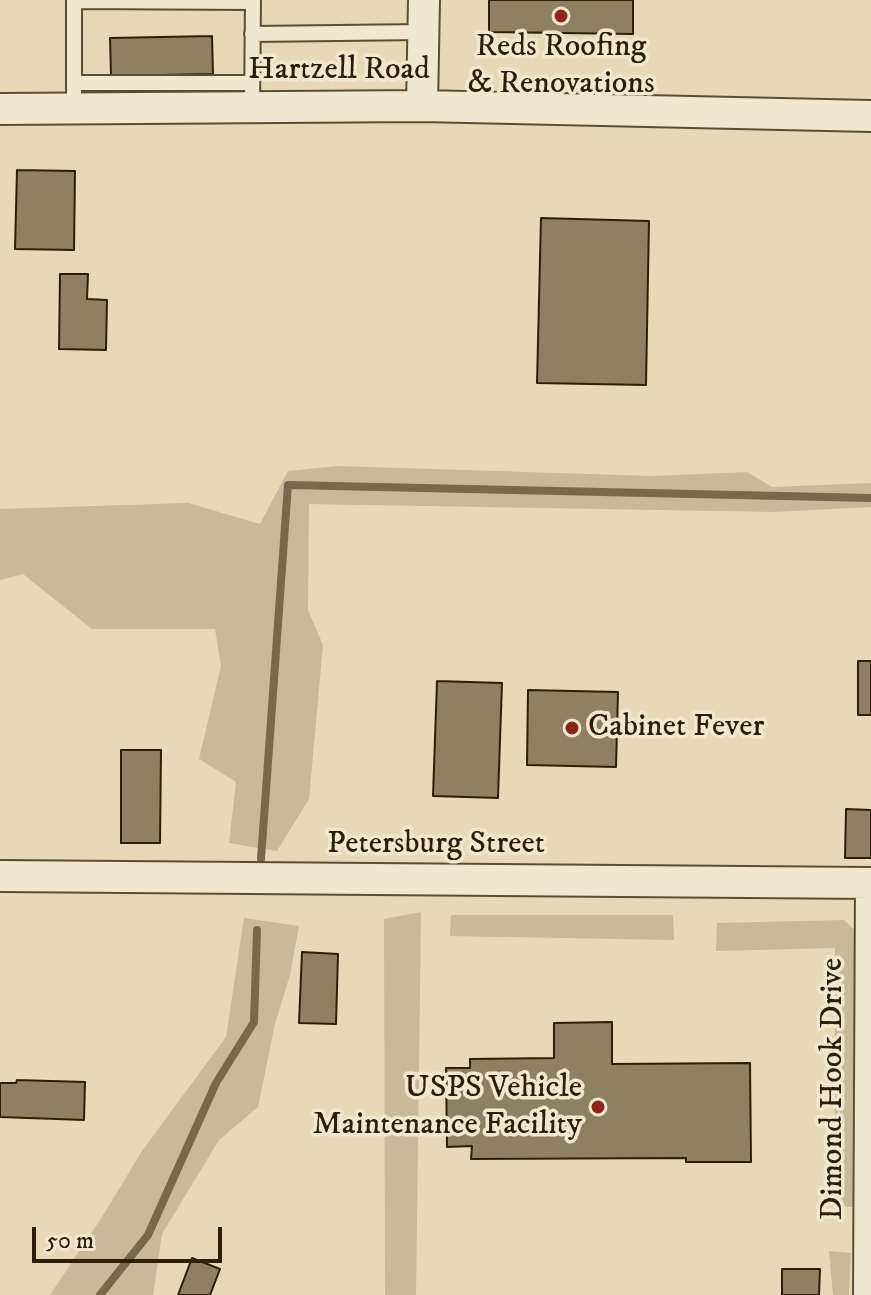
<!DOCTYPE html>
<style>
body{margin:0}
#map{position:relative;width:871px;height:1295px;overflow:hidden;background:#e9d8b7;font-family:"IM FELL DW Pica",serif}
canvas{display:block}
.scale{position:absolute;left:32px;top:1227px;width:190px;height:36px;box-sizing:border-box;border:4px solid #2e1e09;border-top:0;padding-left:10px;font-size:24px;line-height:28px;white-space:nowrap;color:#2e1e09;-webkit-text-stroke:6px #f1e6d0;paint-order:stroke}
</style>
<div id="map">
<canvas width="871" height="1295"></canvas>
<div class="scale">50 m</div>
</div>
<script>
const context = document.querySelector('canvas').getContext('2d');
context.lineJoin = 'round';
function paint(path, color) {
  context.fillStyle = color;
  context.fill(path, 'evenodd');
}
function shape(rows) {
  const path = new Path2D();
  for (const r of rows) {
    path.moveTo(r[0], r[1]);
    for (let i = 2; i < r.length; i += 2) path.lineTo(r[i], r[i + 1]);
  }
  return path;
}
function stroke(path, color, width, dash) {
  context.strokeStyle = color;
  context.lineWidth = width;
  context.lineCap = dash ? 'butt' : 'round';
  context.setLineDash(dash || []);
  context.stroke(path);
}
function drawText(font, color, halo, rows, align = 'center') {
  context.font = font + ' "IM FELL DW Pica",serif';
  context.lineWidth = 7;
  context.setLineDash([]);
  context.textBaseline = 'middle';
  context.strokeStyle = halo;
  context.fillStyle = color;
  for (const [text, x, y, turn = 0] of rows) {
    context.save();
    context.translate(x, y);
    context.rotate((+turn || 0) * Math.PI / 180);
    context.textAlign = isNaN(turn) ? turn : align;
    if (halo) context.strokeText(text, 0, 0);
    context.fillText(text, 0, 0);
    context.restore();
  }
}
const green = shape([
 [339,466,651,476,747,472,772,487,871,483,871,507,774,512,309,504,308,610,323,645,309,799,277,851,229,843,236,782,199,759,221,666,215,629,92,629,23,574,0,580,0,509,188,503,260,524,288,471],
 [421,912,416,1295,385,1295,384,919],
 [451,915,673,915,674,940,450,936],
 [244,918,299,926,290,975,275,1024,258,1107,219,1140,162,1234,153,1295,50,1295,102,1217,142,1151,226,1037],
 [844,920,863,938,859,1208,835,1205,835,948,716,951,717,923],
 [829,1251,851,1253,849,1295,833,1295]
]);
const stream = shape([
 [261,859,288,485,871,498],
 [100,1295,148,1235,216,1083,254,1022,257,930]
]);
const building = shape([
 [489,0,633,0,633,34,489,32,489,0],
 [212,36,213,74,111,76,110,38,212,36],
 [17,170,75,171,74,250,15,249,17,170],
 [541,218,649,221,646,385,537,383,541,218],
 [60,274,88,274,87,299,107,300,106,350,59,349,60,274],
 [858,661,871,661,871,715,858,715,858,661],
 [437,681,502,683,498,798,433,796,437,681],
 [528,690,618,692,616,767,527,765,528,690],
 [121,750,161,750,160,843,121,843,121,750],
 [846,809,871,810,871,858,845,858,846,809],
 [302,952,338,954,336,1024,299,1023,302,952],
 [612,1022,612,1064,750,1063,751,1162,686,1162,686,1158,471,1159,472,1146,447,1147,446,1068,470,1068,470,1059,554,1058,554,1023,612,1022],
 [17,1080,85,1082,84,1120,0,1117,0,1083,16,1083,17,1080],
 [192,1258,220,1269,210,1295,178,1295,192,1258],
 [782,1269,820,1269,819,1295,782,1295,782,1269]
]);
const service = shape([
 [252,34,423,32],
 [74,83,252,83],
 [74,109,74,1,253,2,252,107]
]);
const minor = shape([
 [422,106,424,0],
 [0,109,422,106,871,116],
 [0,876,871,883],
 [869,1295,871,883]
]);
const markers = [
 [561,16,8,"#8f2418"],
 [572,728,8,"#8f2418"],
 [598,1107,8,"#8f2418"]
];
const poiNames = [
 ["Reds Roofing",561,48],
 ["& Renovations",561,85],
 ["Cabinet Fever",588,728,"left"],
 ["USPS Vehicle",582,1089,"right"],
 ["Maintenance Facility",582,1126,"right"]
];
const streetNames = [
 ["Hartzell Road",339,71],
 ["Petersburg Street",436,845],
 ["Dimond Hook Drive",834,1089,-90]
];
paint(green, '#c9b899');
stroke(stream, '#78684e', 8);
paint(building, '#8f7f63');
stroke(building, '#2e1e09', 2);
stroke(service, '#5d4c34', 18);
stroke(minor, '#5d4c34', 34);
stroke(service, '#f1e6d0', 14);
stroke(minor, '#f1e6d0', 30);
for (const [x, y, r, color] of markers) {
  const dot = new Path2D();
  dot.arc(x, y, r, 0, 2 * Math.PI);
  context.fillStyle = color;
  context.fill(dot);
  stroke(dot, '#f1e6d0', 3);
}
drawText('32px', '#2e1e09', '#f1e6d0', poiNames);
drawText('32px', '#2e1e09', '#f1e6d0', streetNames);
</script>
